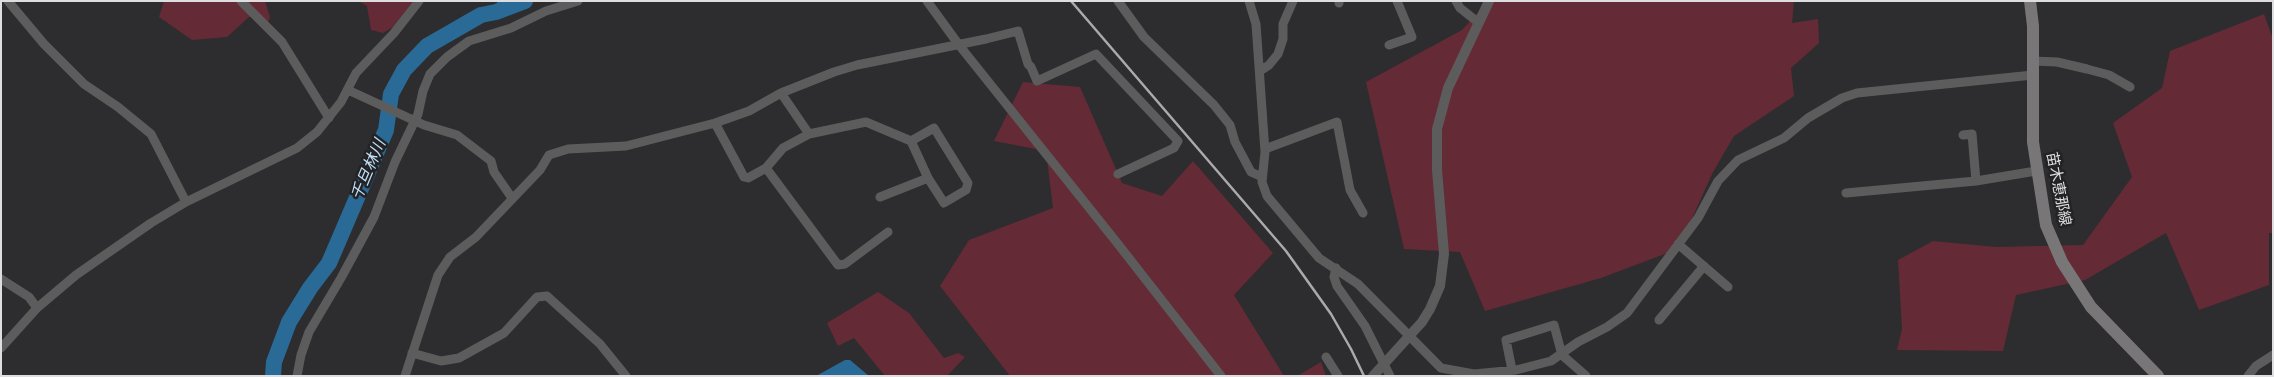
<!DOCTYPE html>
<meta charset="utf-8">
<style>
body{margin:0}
#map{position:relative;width:2274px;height:377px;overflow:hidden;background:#2d2c2f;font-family:"Space Grotesk",sans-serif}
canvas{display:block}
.frame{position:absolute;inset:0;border:2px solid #dedee0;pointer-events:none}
</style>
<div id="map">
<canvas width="2274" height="377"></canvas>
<div class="frame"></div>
</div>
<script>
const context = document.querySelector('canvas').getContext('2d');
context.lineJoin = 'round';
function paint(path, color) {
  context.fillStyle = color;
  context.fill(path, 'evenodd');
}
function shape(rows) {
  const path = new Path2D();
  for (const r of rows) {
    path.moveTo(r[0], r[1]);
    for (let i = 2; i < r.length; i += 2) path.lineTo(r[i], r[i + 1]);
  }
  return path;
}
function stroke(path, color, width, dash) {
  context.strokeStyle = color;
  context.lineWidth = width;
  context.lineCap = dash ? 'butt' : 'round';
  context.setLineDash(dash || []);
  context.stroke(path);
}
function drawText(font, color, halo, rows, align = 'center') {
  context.font = font + ' "Space Grotesk","Noto Sans JP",sans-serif';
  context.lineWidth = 5;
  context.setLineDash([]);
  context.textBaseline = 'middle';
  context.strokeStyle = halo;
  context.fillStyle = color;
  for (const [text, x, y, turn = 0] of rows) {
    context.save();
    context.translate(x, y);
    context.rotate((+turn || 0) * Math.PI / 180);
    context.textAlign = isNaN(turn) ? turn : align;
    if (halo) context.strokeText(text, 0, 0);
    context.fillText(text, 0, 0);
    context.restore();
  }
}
const green = shape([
 [164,1,265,1,270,17,268,23,261,16,249,17,227,37,192,40,159,17],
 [358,1,413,1,393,27,383,33,371,30,367,6],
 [1488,1,1794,1,1792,23,1818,19,1819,43,1791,68,1794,96,1734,136,1713,172,1678,249,1601,278,1485,311,1460,252,1404,249,1366,82,1462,30],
 [2264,14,2273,39,2273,233,2269,233,2269,285,2199,310,2166,233,2085,280,2016,295,2003,351,1897,350,1902,329,1898,260,1933,241,1996,247,2083,245,2132,177,2113,123,2162,88,2170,51],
 [1023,82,1080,87,1122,183,1162,196,1193,161,1273,253,1234,295,1284,376,1010,376,940,286,969,240,1053,208,1046,151,994,141],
 [878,292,909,313,944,358,958,353,965,357,947,376,885,376,854,338,838,346,827,323],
 [1321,362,1326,376,1297,376]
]);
const water = shape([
 [845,360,850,360,869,376,816,376]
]);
const stream = shape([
 [496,12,499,1]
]);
const river = shape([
 [273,376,274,362,289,322,310,288,329,263,386,130,391,94,404,70,427,46,481,15,496,12,525,1]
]);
const minor = shape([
 [8,1,44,44,84,84,118,107,151,134,186,202],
 [241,1,282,42,329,118],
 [927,1,959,45,1118,244,1221,376],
 [1118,1,1144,37,1214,105,1230,125,1235,142,1251,172,1262,177],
 [1249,1,1256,24,1265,152,1262,182,1267,196,1319,258,1358,284,1441,368,1474,374,1516,370,1551,361,1578,342,1607,327,1627,313,1698,218,1718,181,1738,160,1784,138,1808,118,1842,98,1857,93,2033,75],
 [1339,1,1339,3],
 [1456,1,1460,8,1479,23],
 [1389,45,1412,37,1397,1],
 [2033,61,2057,62,2087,69,2109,75,2130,87],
 [1260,71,1269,65,1278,54,1283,39,1283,24,1293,1],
 [348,90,424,125,457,135,491,161,494,172,512,198],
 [781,93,809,134,866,122,911,141],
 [715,123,744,177,748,178,766,168,783,148,809,134],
 [934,128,968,183,966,190,944,203,928,178,911,141,934,128],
 [1265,149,1337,122,1350,190,1363,213],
 [766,168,838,265,845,264,888,232],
 [1976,181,2036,171],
 [1846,193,1976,181,1972,134,1963,135],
 [880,197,928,178],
 [1678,244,1728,287],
 [1336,268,1334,277,1337,286,1365,326,1390,376],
 [1,279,29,297,37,308],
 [1659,320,1704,266],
 [1,348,37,308,76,275,151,223,186,202,297,148,317,132,341,102,356,73,394,33,419,1],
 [412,353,441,361,459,358,504,333,537,297,547,296,600,344,626,376],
 [1326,357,1338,376],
 [1512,370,1506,340,1554,325,1562,355,1586,376],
 [297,376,301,355,309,332,341,278,374,217,395,162,418,114,423,91,430,74,447,57,469,41,511,28,546,11,578,1],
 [405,376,438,275,450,257,476,237,540,170,549,155,568,149,626,146,715,123,749,111,781,93,834,72,857,65,986,39,1018,31,1028,64,1031,67,1037,81,1096,54,1178,141,1174,148,1118,174],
 [2248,376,2256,366,2273,355]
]);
const tertiary = shape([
 [1373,376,1422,322,1430,309,1440,286,1444,254,1437,170,1437,129,1448,88,1489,1]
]);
const secondary = shape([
 [2030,1,2033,26,2033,142,2046,225,2062,262,2091,307,2158,376]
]);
const rail = shape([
 [1071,1,1286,251,1331,314,1351,349,1364,376]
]);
const streetNames = [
 ["苗木恵那線",2058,189,79]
];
const waterNames = [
 ["千旦林川",369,170,-67]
];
paint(green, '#642b36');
paint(water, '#296b96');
stroke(stream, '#296b96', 2.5);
stroke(river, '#296b96', 16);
stroke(minor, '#5d5c5d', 9);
stroke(tertiary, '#5d5c5d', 10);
stroke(secondary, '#797678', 12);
stroke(rail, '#aaaaac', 2.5);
drawText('15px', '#dedee0', '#232225', streetNames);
drawText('italic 16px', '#bee0f9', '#232225', waterNames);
</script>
